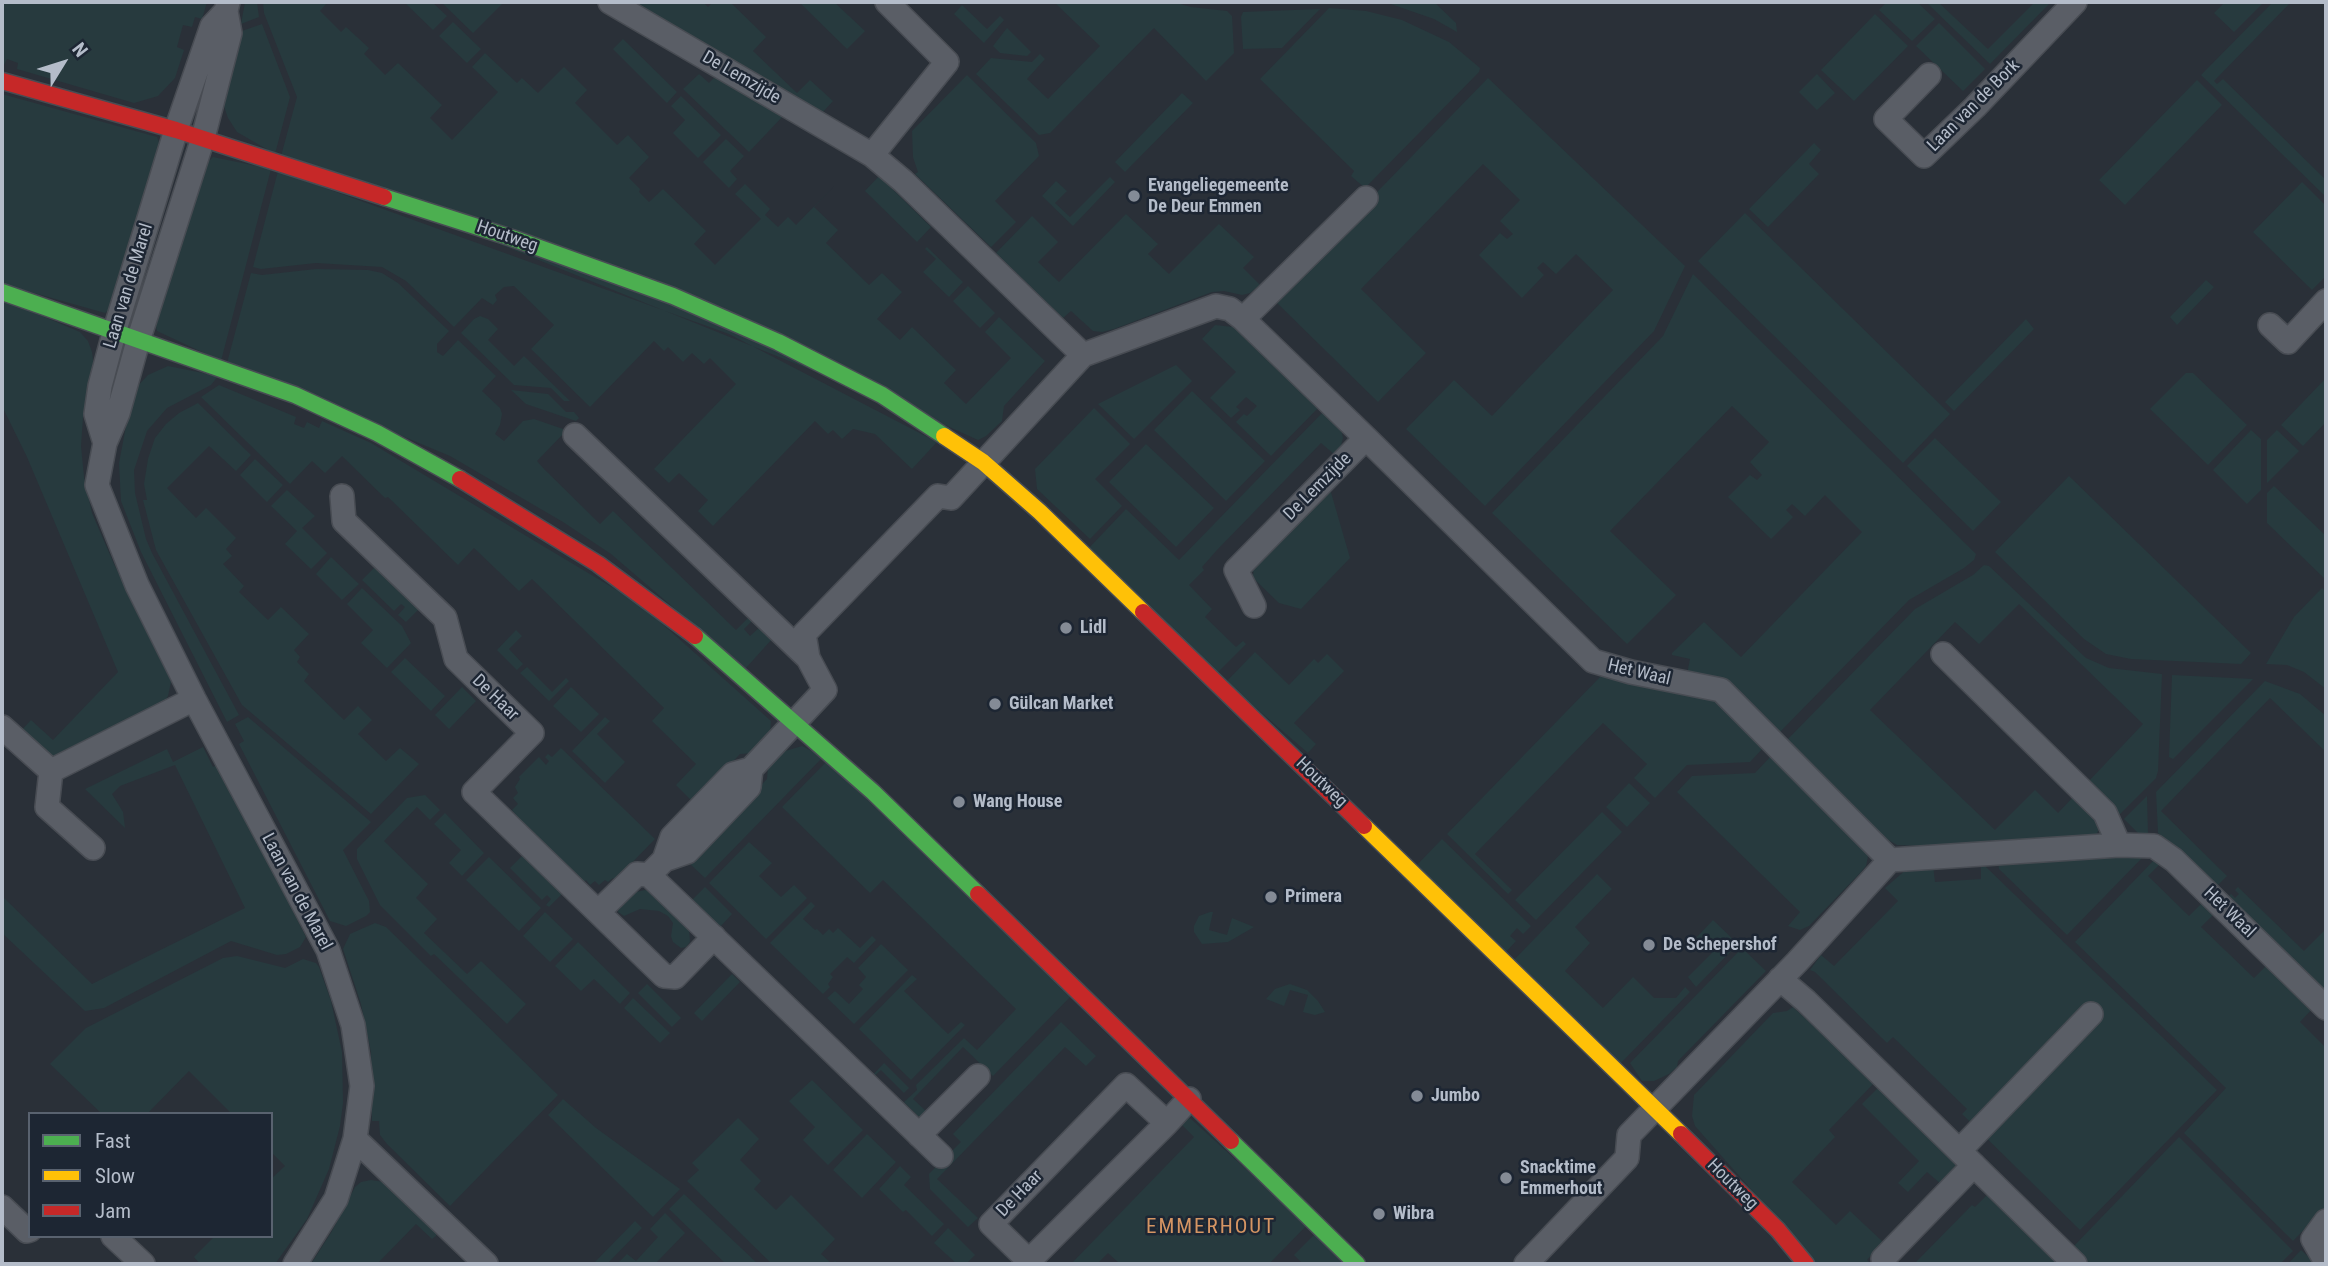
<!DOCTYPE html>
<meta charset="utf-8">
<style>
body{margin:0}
#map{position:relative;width:2328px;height:1266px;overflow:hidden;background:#2a3038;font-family:"Roboto Condensed",sans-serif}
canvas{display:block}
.frame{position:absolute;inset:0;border:4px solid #b4bcc9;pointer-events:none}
.legend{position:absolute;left:28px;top:1112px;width:245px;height:126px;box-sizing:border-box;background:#1d2633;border:2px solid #59626f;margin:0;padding:9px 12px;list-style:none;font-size:21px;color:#b4bcc9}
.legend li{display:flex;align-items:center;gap:14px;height:35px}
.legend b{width:35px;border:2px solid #59626f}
.north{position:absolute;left:28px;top:28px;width:70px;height:70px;-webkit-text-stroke:5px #1d2633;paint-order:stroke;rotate:52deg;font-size:19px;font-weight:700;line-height:28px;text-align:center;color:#b4bcc9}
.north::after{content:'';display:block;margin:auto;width:24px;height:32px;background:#b4bcc9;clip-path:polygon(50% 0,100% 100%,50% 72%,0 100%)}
</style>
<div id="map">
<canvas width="2328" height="1266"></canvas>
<div class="frame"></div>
<ul class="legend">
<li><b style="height:9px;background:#4caf50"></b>Fast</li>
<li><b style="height:9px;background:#ffc107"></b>Slow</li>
<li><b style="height:9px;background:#c62828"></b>Jam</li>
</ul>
<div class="north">N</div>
</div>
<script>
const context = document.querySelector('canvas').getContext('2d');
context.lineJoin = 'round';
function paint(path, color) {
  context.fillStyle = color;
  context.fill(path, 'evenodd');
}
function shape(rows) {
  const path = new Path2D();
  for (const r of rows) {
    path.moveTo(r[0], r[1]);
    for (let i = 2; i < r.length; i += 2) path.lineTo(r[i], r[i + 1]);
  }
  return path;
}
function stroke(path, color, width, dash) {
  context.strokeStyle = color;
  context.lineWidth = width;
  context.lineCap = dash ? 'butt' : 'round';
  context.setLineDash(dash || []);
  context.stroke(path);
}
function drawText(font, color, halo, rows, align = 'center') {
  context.font = font + ' "Roboto Condensed",sans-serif';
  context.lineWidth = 5;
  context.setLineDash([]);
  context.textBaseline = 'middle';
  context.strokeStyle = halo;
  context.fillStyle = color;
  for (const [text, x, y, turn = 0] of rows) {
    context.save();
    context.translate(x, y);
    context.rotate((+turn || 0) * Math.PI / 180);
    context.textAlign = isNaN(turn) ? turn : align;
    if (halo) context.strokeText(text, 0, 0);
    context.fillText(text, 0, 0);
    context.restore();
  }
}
const green = shape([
 [2,2,207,2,202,19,195,17,192,27,183,25,177,47,184,50,175,78,158,96,134,103,17,69,18,63,7,59,2,69],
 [245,2,257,2,259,17,241,24],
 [263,2,328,2,320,11,341,32,346,27,369,48,364,54,385,75,398,63,442,105,430,118,452,140,498,92,472,67,485,53,517,83,522,78,538,93,564,67,587,90,575,103,617,145,628,135,649,157,629,178,640,189,639,192,649,202,663,189,706,231,694,244,715,265,761,219,735,194,745,184,770,209,765,215,778,227,788,217,796,225,834,186,814,207,838,230,826,243,869,285,882,273,902,292,877,319,900,340,912,327,956,370,944,383,966,404,1011,358,985,332,999,317,1045,361,1004,406,1002,421,986,436,978,440,923,415,281,156,297,97,264,13],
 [404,2,432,2,447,16,433,30],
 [441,2,504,2,473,33],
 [630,2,703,2,708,7,713,2,730,2,766,37,753,51,797,93,810,80,833,101,822,113],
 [799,2,834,2,865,31,847,49],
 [1054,2,1173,2,1191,7,1227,11,1232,16,1234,53,1206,81,1154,28,1050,133,1039,135,976,74,991,58,1032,62,1040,54,1045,59,1027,79,1048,99,1100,46],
 [1385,2,1434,2,1456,23,1457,32,1434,19],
 [1887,2,1917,2,1935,19,1912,41,1879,10],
 [1926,2,1938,2,1988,49,2035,2,2051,2,1990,64],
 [2225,2,2264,2,2234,32,2214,13],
 [2273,2,2291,2,2214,81,2217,84,2223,79,2326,180,2326,197,2201,75],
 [962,5,987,29,1000,16,1004,20,984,43,954,14],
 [1329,8,1366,11,1402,20,1449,42,1480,68,1479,72,1365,188,1351,176,1354,171,1260,79],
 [1320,9,1282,48,1243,49,1241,17,1243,12],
 [1875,14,1908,46,1854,101,1821,70],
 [453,22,481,49,467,63,439,36],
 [1939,23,1985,69,1963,91,1916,46],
 [262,24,290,97,275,154,237,132,228,118,224,106,224,97,239,32],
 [1007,28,1031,52,1027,56,1000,53,993,46],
 [623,39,677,92,667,103,613,49],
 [699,74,709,83,717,75,784,115,749,152,683,89],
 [1817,74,1835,93,1817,110,1799,92],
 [967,75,1036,143,1039,156,995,201,1016,222,991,247,915,174,918,172,913,157,912,131],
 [1488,78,1685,266,1654,331,1485,506,1406,429,1454,380,1492,416,1613,290,1576,254,1556,274,1543,262,1537,268,1544,275,1522,298,1479,255,1500,233,1507,239,1513,234,1500,221,1520,200,1483,164,1361,289,1426,353,1378,402,1273,299],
 [2197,80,2222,105,2125,205,2099,180],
 [1182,93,1193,103,1125,172,1115,162],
 [2,94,157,137,160,145,112,308,105,313,2,284],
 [681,96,721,135,698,158,673,133,685,120,671,106],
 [726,139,744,156,730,171,737,179,729,188,703,162],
 [1814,143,1821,150,1809,164,1819,174,1768,227,1749,209],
 [213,157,271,169,221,361,157,331,156,326,204,166],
 [278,171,729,334,937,442,912,469,875,434,853,429,842,439,833,430,828,434,815,421,713,526,698,511,708,500,679,473,669,483,654,469,736,384,710,358,704,364,692,353,683,362,668,347,664,351,654,341,590,407,531,349,554,325,514,286,504,287,495,295,497,300,493,305,482,298,454,327,406,281,382,267,316,263,261,269,253,267],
 [879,176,931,227,917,242,865,191],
 [1110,177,1115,182,1073,226,1042,196,1056,181,1067,191,1055,203,1070,217],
 [2302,182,2326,206,2326,276,2312,290,2253,232],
 [1745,213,1950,414,1903,463,1698,261],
 [1126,214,1158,244,1148,254,1169,274,1219,224,1254,257,1243,268,1260,285,1250,293,1242,295,1224,291,1212,292,1114,329,1102,332,1093,331,1071,311,1063,318,996,253,1032,216,1058,242,1038,262,1059,282],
 [927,247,963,282,949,297,923,272,936,259,925,249],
 [316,269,368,270,382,273,398,283,449,331,437,344,437,352,443,356,458,340,496,376,482,391,500,408,502,414,500,425,495,434,504,441,523,421,534,419,563,429,564,433,537,461,544,469,600,524,613,511,736,630,749,617,753,620,744,629,750,636,760,627,773,638,745,669,611,554,563,522,450,456,227,363,251,273,262,275],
 [1693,274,1976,554,1974,560,1964,568,1909,600,1779,733,1687,674,1690,659,1672,655,1672,653,1704,622,1741,657,1862,532,1825,495,1805,516,1792,504,1786,510,1793,517,1771,539,1728,497,1750,475,1757,480,1762,475,1750,462,1769,442,1732,406,1610,531,1676,595,1627,644,1492,513,1663,336],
 [2206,280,2214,287,2177,325,2170,317],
 [968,286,995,313,980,328,953,301],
 [2,299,80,332,88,341,92,352,94,367,83,417,81,446,84,477,92,513,114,564,168,670,171,682,168,696,163,705,60,757,47,755,19,733,31,720,53,740,118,672,27,457,2,406],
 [480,316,488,319,498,329,488,340,514,366,524,356,570,401,564,401,551,388,514,385,461,333,474,319],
 [2026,319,2034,329,1954,411,1945,402],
 [1215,325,1233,327,1242,330,1320,406,1271,456,1236,422,1244,414,1247,416,1257,406,1246,397,1236,407,1240,410,1231,418,1210,398,1236,372,1202,339],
 [1176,365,1192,381,1134,439,1098,404],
 [168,366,218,376,211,385,167,408,147,431,134,470,135,493,146,539,152,553,239,715,227,722,141,552,121,501,119,463,131,400,134,390,148,375],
 [2186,373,2193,373,2247,425,2208,465,2150,409],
 [2326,378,2326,422,2303,446,2281,425],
 [219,385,296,417,294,424,304,428,307,422,319,428,322,421,371,443,640,604,771,721,770,734,752,753,740,754,694,803,676,785,696,764,652,721,664,708,532,579,519,591,474,548,458,565,388,497,385,498,342,456,325,473,312,461,290,484,201,397],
 [511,390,548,394,566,412,574,412,579,418,576,421,526,404],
 [1192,391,1265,461,1226,501,1154,430],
 [198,403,251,455,236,471,209,446,167,488,196,518,206,508,236,538,226,549,232,556,223,564,244,586,239,592,268,620,281,607,309,634,294,650,300,657,297,662,309,674,304,681,344,720,358,706,372,720,358,734,386,761,400,748,419,764,371,814,242,705,156,550,143,500,147,500,144,484,148,459,155,438,166,424,179,413],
 [1094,408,1130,444,1095,479,1122,506,1090,539,1037,489,1035,469],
 [1325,410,1341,429,1343,438,1340,449,1335,455,1321,443,1217,550,1202,567,1204,570,1189,585,1212,609,1205,617,1236,647,1243,641,1246,644,1217,673,1088,549,1126,509,1179,560],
 [2251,430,2261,439,2261,490,2247,504,2213,470],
 [2277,430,2299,451,2267,483,2267,440],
 [1935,438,2001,502,1973,531,1907,466],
 [1146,444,1214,508,1176,547,1109,482],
 [255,459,283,485,267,502,240,475],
 [2069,476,2251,653,2241,664,2131,659,2106,654,2084,639,1995,552],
 [2274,486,2326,536,2326,575,2324,578,2267,523,2267,493],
 [1330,489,1350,558,1301,609,1279,603,1251,576,1254,573,1251,570],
 [287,490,315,516,302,528,327,553,311,569,285,544,297,531,271,506],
 [331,557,359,584,342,600,316,574],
 [1984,565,1989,566,2086,658,2109,668,2162,674,2158,771,2156,778,2119,815,2087,783,2143,724,2019,604,1979,644,1955,622,1870,710,1995,830,2035,790,2058,813,2076,794,2096,813,2100,827,2095,837,1924,846,1897,845,1885,838,1786,741,1915,609,1973,575],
 [375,567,419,609,406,622,398,615,405,607,401,604,394,611,362,580],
 [362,588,402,626,411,643,387,668,361,643,373,630,347,604],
 [2322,588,2326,592,2326,689,2304,672,2287,665,2266,664,2294,617],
 [516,630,522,636,509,649,523,664,517,670,497,650],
 [1255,652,1289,685,1314,659,1318,663,1327,654,1344,671,1294,723,1316,744,1308,753,1226,682],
 [405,658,445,696,431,711,391,672],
 [527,667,552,692,566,678,569,681,549,701,520,673],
 [1602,675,1718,699,1765,746,1750,762,1687,765,1655,798,1634,778,1647,764,1603,723,1475,854,1512,890,1508,894,1447,834],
 [2172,675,2253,679,2173,759,2169,757],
 [2265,681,2300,694,2326,716,2326,752,2270,698,2161,811,2227,876,2215,888,2158,833,2156,792],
 [462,687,476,701,449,729,435,715],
 [571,687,599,714,581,732,553,706],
 [248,717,371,822,343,850,369,901,370,912,366,916,346,926,330,921,239,744,244,741,235,724],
 [605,717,610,721,597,734,625,762,605,783,572,751],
 [802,746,823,757,705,878,690,864,699,855,697,852,767,779,768,767,782,752],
 [203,747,213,767,218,764,306,937,300,947,286,954,277,955,231,941,104,1008,85,1011,2,933,2,896,92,984,245,908,175,765,120,786,112,794,123,812,125,828,85,789,167,749,173,762],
 [561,748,655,839,618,877,615,880,613,878,608,882,605,880,599,885,595,881,590,885,586,880,583,883,517,821,519,819,512,810,518,804,513,798,518,793,515,787,520,779,519,777,539,757,546,765,549,761,545,757,548,754,552,757],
 [1773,754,1866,849,1868,856,1866,866,1861,872,1809,926,1800,930,1788,926,1800,912,1677,792,1692,776,1755,773],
 [827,761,1071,996,993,1076,963,1047,913,1099,927,1112,921,1119,904,1102,917,1090,916,1085,964,1038,977,1050,1016,1009,883,880,870,893,782,807],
 [1629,783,1650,803,1627,827,1606,807],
 [425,795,440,810,430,820,417,807,384,841,428,884,416,898,437,919,424,933,467,974,481,961,526,1004,507,1024,434,954,431,956,380,905,357,859,357,849,407,798],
 [2147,796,2148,834,2139,834,2124,819],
 [1602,812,1622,832,1536,920,1515,900],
 [445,813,484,853,462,876,449,863,461,850,434,824],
 [1442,839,1531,926,1523,934,1517,928,1510,936,1516,941,1505,953,1416,866],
 [749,842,772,863,759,876,781,897,794,885,807,898,766,939,709,883],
 [2142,853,2142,858,2067,935,1999,869,1998,861],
 [522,856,562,894,549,907,546,905,551,899,547,895,542,900,510,868],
 [489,857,541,908,519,931,466,880],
 [2156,858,2161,863,2148,876,2189,916,2203,902,2215,913,2201,927,2254,978,2268,964,2313,1008,2300,1022,2326,1048,2326,1207,2293,1241,2184,1133,2226,1088,2075,942],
 [1981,862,1985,862,1986,867,2217,1090,2080,1230,1962,1114,1967,1109,1893,1037,1887,1043,1815,972,1810,970,1821,955,1834,966,1898,901,1885,888,1908,868,1933,865,1935,882,1981,879],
 [1597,874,1612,889,1575,927,1590,943,1565,971,1603,1008,1633,977,1654,998,1676,998,1685,987,1690,992,1620,1064,1513,961],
 [705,887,732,914,720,927,692,900],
 [2238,887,2304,951,2326,929,2326,996,2227,898,2231,894,2235,898,2239,894,2235,890],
 [645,890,650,891,689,928,690,942,686,947,681,948,673,942,671,936,673,923,668,916,659,911,640,909,624,916,618,912,619,906,632,893],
 [811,902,815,906,803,919,815,930,817,929,823,935,829,929,833,933,838,928,860,948,872,936,876,940,854,963,847,957,830,974,833,977,828,984,830,987,823,994,770,943],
 [545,912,573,939,550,962,523,936],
 [1210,912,1213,912,1209,930,1227,935,1232,918,1254,927,1228,942,1202,944,1194,932,1194,926,1199,916],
 [1713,920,1738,944,1696,987,1688,977,1712,953,1696,938],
 [375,923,386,927,558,1095,450,1206,387,1144,380,1135,379,1121,372,1121,371,1052,361,1004,343,949,350,934],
 [578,942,630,993,620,1004,594,979,581,991,555,966],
 [881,944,908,970,854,1024,827,998,835,991,849,1004,863,989,859,985,866,977,858,968],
 [1742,948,1766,971,1678,1061,1677,1067,1669,1074,1654,1081,1642,1081,1630,1063],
 [237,956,285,968,303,959,316,963,319,967,331,1001,342,1052,343,1103,340,1126,329,1169,307,1219,275,1264,200,1264,194,1257,215,1236,271,1236,271,1179,285,1166,271,1152,271,1114,232,1114,189,1071,147,1114,102,1114,50,1064,86,1028,223,958],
 [732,974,740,982,702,1021,694,1013],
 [912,975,917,979,904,991,948,1034,961,1022,965,1025,911,1080,859,1029],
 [647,984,681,1018,672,1027,638,993],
 [1290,984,1307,990,1318,1001,1325,1012,1315,1015,1303,1012,1308,995,1290,990,1284,1006,1266,999,1275,989],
 [633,998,670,1033,660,1043,624,1008],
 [1793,1007,1875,1082,1829,1130,1835,1137,1792,1182,1836,1225,1850,1211,1883,1242,1867,1260,1871,1264,1817,1264,1695,1126,1692,1116,1694,1095,1773,1013,1787,1011],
 [1061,1022,1096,1056,1086,1066,1065,1047,937,1179,978,1218,968,1227,930,1189,929,1174,961,1142,953,1134],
 [884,1063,909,1088,904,1093,881,1070,872,1078,871,1077],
 [812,1080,863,1130,828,1165,803,1140,815,1127,789,1101],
 [1880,1086,1960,1165,1941,1184,1927,1172,1908,1192,1898,1183,1919,1161,1862,1104],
 [563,1099,596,1128,680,1189,653,1217,548,1115],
 [738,1118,759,1139,740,1160,761,1181,754,1189,776,1210,791,1195,835,1239,821,1254,832,1264,835,1261,839,1264,772,1264,687,1181,699,1170,692,1163],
 [1190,1118,1307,1225,1269,1264,1120,1264,1108,1253,1097,1264,1071,1264,1194,1137,1181,1124],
 [867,1134,896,1162,862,1198,833,1170],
 [2179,1137,2293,1251,2280,1264,2089,1264,2072,1248],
 [900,1166,911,1177,904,1185,944,1224,932,1236,906,1210,903,1212,879,1189],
 [371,1180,384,1182,436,1230,436,1236,432,1239,416,1224,377,1264,311,1264,332,1231,355,1187,361,1182],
 [1989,1193,2062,1264,1914,1264,1972,1205,1975,1207],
 [684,1194,758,1264,726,1264,669,1209],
 [665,1213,685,1233,655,1264,617,1264,627,1254,636,1261,658,1237,650,1229],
 [635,1221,642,1228,607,1264,593,1264],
 [948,1228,975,1255,966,1264,957,1264,934,1243],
 [1316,1233,1348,1264,1303,1264,1294,1255],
 [2301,1250,2316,1264,2288,1264]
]);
const street = shape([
 [610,2,872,155,903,181,1083,355],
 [226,11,212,26,176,130,114,333,100,386,96,414,105,443,118,413,138,341,203,138,230,33,226,11,228,2],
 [1929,75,1886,119,1924,156,1975,107,2075,2],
 [872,155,947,62,887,2],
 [1243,319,1366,198],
 [2270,325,2288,342,2326,301],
 [575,435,808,658],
 [1366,438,1593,661,1631,672,1721,690,1890,860,1797,962,1629,1135,1627,1158,1526,1264],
 [105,443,97,485,137,585,194,699,328,950,353,1025,362,1086,355,1139,336,1199,295,1264],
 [342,496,344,521,445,618,456,659,532,733,474,792,664,976,675,977,714,937],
 [1943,654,2105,813,2119,845],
 [2,727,51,771,47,807,93,848],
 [51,771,194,699],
 [664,860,687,852,749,787,751,769],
 [1890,860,2119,845,2154,846,2174,860,2326,1008],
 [649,875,941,1156],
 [598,912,637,874,649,875,664,860,672,837,733,774,751,769,825,690,808,658,804,634,938,496,951,498,1083,355,1216,306,1230,309,1243,319,1366,438,1236,570,1254,606],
 [1780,979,1806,1001,2075,1264],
 [1167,1123,1126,1085,991,1224,1029,1261,1167,1123,1189,1099],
 [919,1135,978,1076],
 [355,1139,486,1264],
 [1960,1150,2091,1014],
 [2,1207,27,1231,30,1230],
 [2326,1221,2313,1239,2326,1262],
 [113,1236,143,1264],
 [1883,1259,1974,1165]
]);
const fast = shape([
 [384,197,512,238,673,296,778,342,882,395,944,436],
 [2,292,295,395,377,433,460,479],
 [695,636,873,792,978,894],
 [1231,1141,1357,1264]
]);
const slow = shape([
 [944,436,983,462,1040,512,1143,612],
 [1364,826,1681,1134]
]);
const jam = shape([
 [2,81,176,130,384,197],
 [460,479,598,564,695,636],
 [1143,612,1364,826],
 [978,894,1231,1141],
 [1681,1134,1778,1230,1806,1264]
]);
const markers = [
 [1134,196,7,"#848b96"],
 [1066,628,7,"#848b96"],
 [995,704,7,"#848b96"],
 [959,802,7,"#848b96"],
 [1271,897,7,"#848b96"],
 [1649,945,7,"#848b96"],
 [1417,1096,7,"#848b96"],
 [1506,1178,7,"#848b96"],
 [1379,1214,7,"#848b96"]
];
const streetNames = [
 ["De Lemzijde",741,78,30],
 ["Laan van de Bork",1974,106,-45],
 ["Houtweg",507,237,19],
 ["Laan van de Marel",129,286,-73],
 ["De Lemzijde",1318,487,-45],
 ["Het Waal",1639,673,13],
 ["De Haar",495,698,44],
 ["Houtweg",1321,783,44],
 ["Laan van de Marel",296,892,62],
 ["Het Waal",2229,913,44],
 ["Houtweg",1732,1185,45],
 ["De Haar",1020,1194,-46]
];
const poiNames = [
 ["Evangeliegemeente",1148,186],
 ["De Deur Emmen",1148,207],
 ["Lidl",1080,628],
 ["Gülcan Market",1009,704],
 ["Wang House",973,802],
 ["Primera",1285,897],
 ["De Schepershof",1663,945],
 ["Jumbo",1431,1096],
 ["Snacktime",1520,1168],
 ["Emmerhout",1520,1189],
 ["Wibra",1393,1214]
];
const quarterNames = [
 ["EMMERHOUT",1211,1228]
];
paint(green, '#273a3e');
stroke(street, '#484c53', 26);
stroke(fast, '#484c53', 19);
stroke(slow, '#484c53', 19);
stroke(jam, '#484c53', 19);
stroke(street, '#5a5e66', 23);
stroke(fast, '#4caf50', 16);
stroke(slow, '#ffc107', 16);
stroke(jam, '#c62828', 16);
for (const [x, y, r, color] of markers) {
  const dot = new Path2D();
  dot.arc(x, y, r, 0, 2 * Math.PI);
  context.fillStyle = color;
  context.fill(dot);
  stroke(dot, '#1d2633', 2.5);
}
drawText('18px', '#b4bcc9', '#1d2633', streetNames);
drawText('bold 18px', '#b4bcc9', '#1d2633', poiNames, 'left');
context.letterSpacing = '2px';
drawText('21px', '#d59563', '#1d2633', quarterNames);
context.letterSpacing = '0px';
</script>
